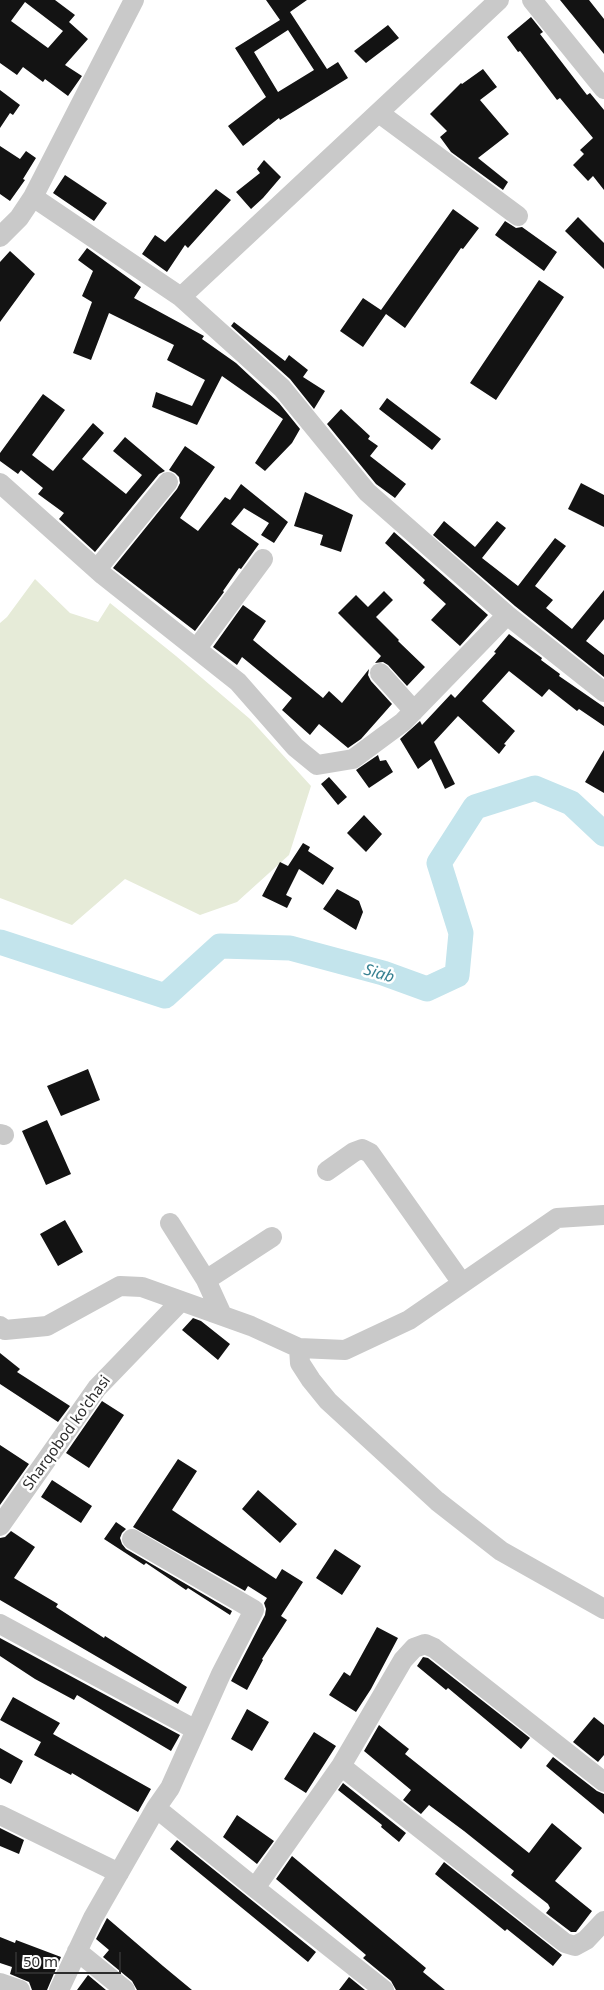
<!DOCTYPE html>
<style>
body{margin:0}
#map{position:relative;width:604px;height:1990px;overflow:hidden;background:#fff;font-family:"Noto Sans",sans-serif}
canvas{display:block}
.scale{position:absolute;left:15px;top:1952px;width:106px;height:22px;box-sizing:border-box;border:2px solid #2c2c2c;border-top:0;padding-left:6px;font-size:15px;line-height:18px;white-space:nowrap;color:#2c2c2c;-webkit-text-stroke:4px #fff;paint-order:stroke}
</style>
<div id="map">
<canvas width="604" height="1990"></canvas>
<div class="scale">50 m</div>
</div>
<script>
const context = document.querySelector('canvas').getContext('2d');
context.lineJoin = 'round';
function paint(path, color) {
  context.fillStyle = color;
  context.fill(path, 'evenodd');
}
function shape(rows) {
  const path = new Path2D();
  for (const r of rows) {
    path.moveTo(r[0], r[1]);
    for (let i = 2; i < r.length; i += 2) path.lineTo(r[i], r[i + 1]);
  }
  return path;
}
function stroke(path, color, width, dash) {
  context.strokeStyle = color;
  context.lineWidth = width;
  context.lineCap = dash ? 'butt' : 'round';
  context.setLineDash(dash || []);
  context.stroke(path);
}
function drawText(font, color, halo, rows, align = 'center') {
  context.font = font + ' "Noto Sans",sans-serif';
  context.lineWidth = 5;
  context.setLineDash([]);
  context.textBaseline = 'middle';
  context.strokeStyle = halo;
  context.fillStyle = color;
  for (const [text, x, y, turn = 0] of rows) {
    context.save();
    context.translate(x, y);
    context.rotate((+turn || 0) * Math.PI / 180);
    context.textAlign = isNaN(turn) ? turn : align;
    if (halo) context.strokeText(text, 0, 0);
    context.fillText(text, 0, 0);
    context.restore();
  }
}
const green = shape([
 [35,579,70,613,98,622,110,603,176,656,250,719,311,786,289,855,237,902,200,915,125,879,72,925,0,898,0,623,7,617]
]);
const river = shape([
 [0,942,165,996,220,946,290,948,383,973,427,989,457,975,461,933,439,863,475,807,535,788,571,803,604,834]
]);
const building = shape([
 [0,0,55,0,75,15,69,22,88,39,65,65,82,76,68,96,45,79,43,82,23,67,17,75,0,63],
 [25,2,63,31,48,48,11,21],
 [266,0,307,0,290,12,327,69,338,62,348,78,280,120,279,118,243,146,228,126,266,97,235,48,280,20],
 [288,30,314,70,278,92,254,52],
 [560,0,589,0,604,19,604,54],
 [531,17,543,32,540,34,587,95,590,93,604,110,604,190,593,176,588,181,573,165,584,154,580,150,593,138,560,98,557,100,520,51,518,52,507,37],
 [388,25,399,38,366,63,354,51],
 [483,69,497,87,480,100,509,134,478,158,508,182,503,190,451,152,440,137,447,131,430,114,461,83,462,84],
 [0,90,20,105,13,115,10,113,0,128],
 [0,146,20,159,26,151,36,158,23,179,25,180,10,201,0,194],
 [264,160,281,177,263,198,251,209,236,192,260,173,257,169],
 [65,175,107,203,94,221,53,193],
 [216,189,231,200,188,248,185,245,167,272,142,254,155,235,165,242],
 [453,209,479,228,463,249,461,248,405,328,386,314,363,347,340,331,363,298,381,310],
 [578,217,604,243,604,269,565,231],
 [505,221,516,228,522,227,557,252,544,271,495,235],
 [87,248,141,287,134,298,204,336,202,339,236,363,279,403,300,429,292,443,265,471,255,463,283,419,222,376,197,425,152,407,156,392,192,406,205,380,167,360,174,345,109,313,91,360,73,353,92,302,82,296,93,271,78,260],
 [10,251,35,274,0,322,0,262],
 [539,280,564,297,496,400,470,383],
 [234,322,285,361,289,355,308,370,303,377,325,391,314,409,290,379,231,326],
 [43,394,65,410,32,455,53,471,93,423,104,433,82,459,126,494,142,475,113,451,125,437,165,471,159,474,95,552,59,519,64,513,38,494,43,488,21,470,18,474,0,461,0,453],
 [387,398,441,439,432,450,379,409],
 [341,409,370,436,368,439,378,446,370,456,406,484,395,498,376,484,327,424],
 [185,446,215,467,180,518,198,531,225,497,230,500,241,484,288,522,274,543,261,535,269,523,244,508,231,524,259,544,241,569,239,568,223,591,224,592,195,631,113,568,177,489,180,483,179,477,175,473,169,470],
 [581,483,604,495,604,527,568,509],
 [305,492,353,515,341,552,320,545,323,535,294,526],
 [444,521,475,547,497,521,506,528,482,558,518,586,555,538,566,546,535,586,553,600,546,608,572,629,604,590,604,619,586,641,604,655,604,677,515,606,433,535],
 [394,532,488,615,460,646,431,620,446,604,423,583,425,580,385,543],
 [384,591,393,600,376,617,399,640,398,641,425,667,407,686,388,665,383,662,375,663,381,656,338,613,356,595,368,607],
 [243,605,266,621,253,640,323,698,329,691,342,703,369,669,368,675,371,681,392,704,361,739,348,748,319,724,310,735,282,710,292,698,242,657,237,665,213,647],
 [509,634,542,658,541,660,560,674,559,676,604,707,604,726,579,709,577,711,549,689,542,697,509,671,482,701,515,731,504,744,506,745,499,754,458,716,434,742,455,784,445,789,431,759,418,769,400,739,420,721,422,725,451,694,455,698,496,653,494,652],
 [604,750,604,793,585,782],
 [378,755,380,761,386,760,393,772,369,788,356,770],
 [329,777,347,797,338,805,321,784],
 [364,815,382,834,366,852,347,833],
 [303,843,310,847,308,851,334,868,323,885,299,869,286,895,292,898,287,908,262,896,280,862,288,866],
 [337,889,359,901,363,912,356,930,323,909],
 [88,1069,100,1100,61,1116,47,1086],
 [47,1120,71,1174,46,1185,22,1131],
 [65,1220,83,1252,58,1266,40,1234],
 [193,1318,201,1321,230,1344,218,1360,182,1330],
 [0,1353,20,1369,17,1372,70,1406,58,1422,0,1384],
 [102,1401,124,1415,89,1468,66,1453],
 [0,1445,29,1464,0,1505],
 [178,1459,197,1471,172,1510,276,1579,282,1569,303,1582,281,1616,287,1620,262,1659,263,1660,247,1690,231,1681,265,1615,266,1609,264,1603,267,1598,248,1586,245,1591,133,1527],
 [52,1480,92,1506,81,1523,41,1497],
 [258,1490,297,1524,280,1543,242,1509],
 [116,1522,126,1529,122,1533,120,1538,122,1544,126,1549,232,1611,230,1615,188,1588,186,1590,146,1563,144,1565,104,1539],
 [11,1531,35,1547,14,1578,58,1604,56,1607,104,1638,105,1636,187,1687,178,1704,0,1600,0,1538,5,1537],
 [335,1549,361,1566,342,1595,316,1578],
 [377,1627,398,1638,371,1689,356,1712,329,1695,344,1672,350,1676],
 [0,1638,180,1735,171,1751,77,1695,74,1700,35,1679,0,1656],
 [423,1657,428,1658,530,1738,521,1749,448,1688,446,1690,417,1666],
 [13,1697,60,1723,53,1734,151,1789,138,1812,72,1773,71,1775,34,1755,41,1742,0,1720],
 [247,1709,269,1722,252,1751,231,1739],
 [594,1717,604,1725,604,1755,598,1762,573,1742],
 [379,1725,409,1749,405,1754,529,1853,552,1823,582,1848,555,1881,592,1911,576,1932,571,1932,546,1913,550,1908,548,1904,511,1875,514,1871,464,1831,429,1805,421,1814,403,1800,411,1790,364,1751],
 [314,1732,336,1746,306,1793,284,1779],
 [0,1748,23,1761,11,1784,0,1778],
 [553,1757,597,1791,604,1794,604,1814,546,1766],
 [343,1783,406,1833,399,1842,381,1827,382,1825,338,1790],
 [237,1815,274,1841,257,1864,223,1837],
 [0,1828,24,1840,19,1854,0,1846],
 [177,1840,316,1952,308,1962,170,1849],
 [292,1856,426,1968,423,1972,445,1990,396,1990,391,1981,363,1958,366,1955,276,1879],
 [444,1862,562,1955,553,1966,507,1929,505,1931,435,1874],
 [107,1918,163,1966,192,1990,137,1990,132,1981,103,1957,109,1950,96,1939],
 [0,1937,15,1943,16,1940,61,1957,47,1990,32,1990,29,1982,10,1974,12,1967,0,1963],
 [88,1975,106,1990,77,1990],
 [349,1977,365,1990,339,1990]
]);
const minor = shape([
 [532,0,604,89],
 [379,113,518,216],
 [33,197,181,297,499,0],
 [0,237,19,218,33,197,134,0],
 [181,297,282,388,367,492,507,615,604,692],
 [0,483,103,575,238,682,295,747,317,765,353,759,403,722,507,615],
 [97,569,168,482],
 [197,648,263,559],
 [380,673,414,711],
 [0,1134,4,1135],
 [327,1171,354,1152,362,1149,370,1153,462,1283],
 [170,1223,206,1280],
 [222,1315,206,1280,272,1237],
 [0,1326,5,1330,47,1326,120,1286,142,1287,251,1326,299,1348,345,1350,409,1320,557,1218,604,1215],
 [299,1348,300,1363,311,1380,328,1401,437,1501,501,1551,604,1609],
 [0,1526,97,1388,181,1301],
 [0,1624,196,1730],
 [341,1766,565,1943,575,1946,586,1940,604,1921],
 [156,1808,255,1888,384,1990],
 [0,1815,119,1873],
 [255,1888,341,1766,403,1660,414,1648,425,1644,434,1648,604,1782],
 [77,1951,125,1990],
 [0,1983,20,1990],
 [59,1990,93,1918,156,1808,170,1788,221,1674,254,1610,132,1539]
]);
const streetNames = [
 ["Sharqobod ko'chasi",67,1433,-54]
];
const waterNames = [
 ["Siab",379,974,17]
];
paint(green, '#e6ebd8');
stroke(river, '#c3e4ec', 25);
paint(building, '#131313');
stroke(minor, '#c9c9c9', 20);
drawText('15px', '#2c2c2c', '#fff', streetNames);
drawText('italic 16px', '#378091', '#fff', waterNames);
</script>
